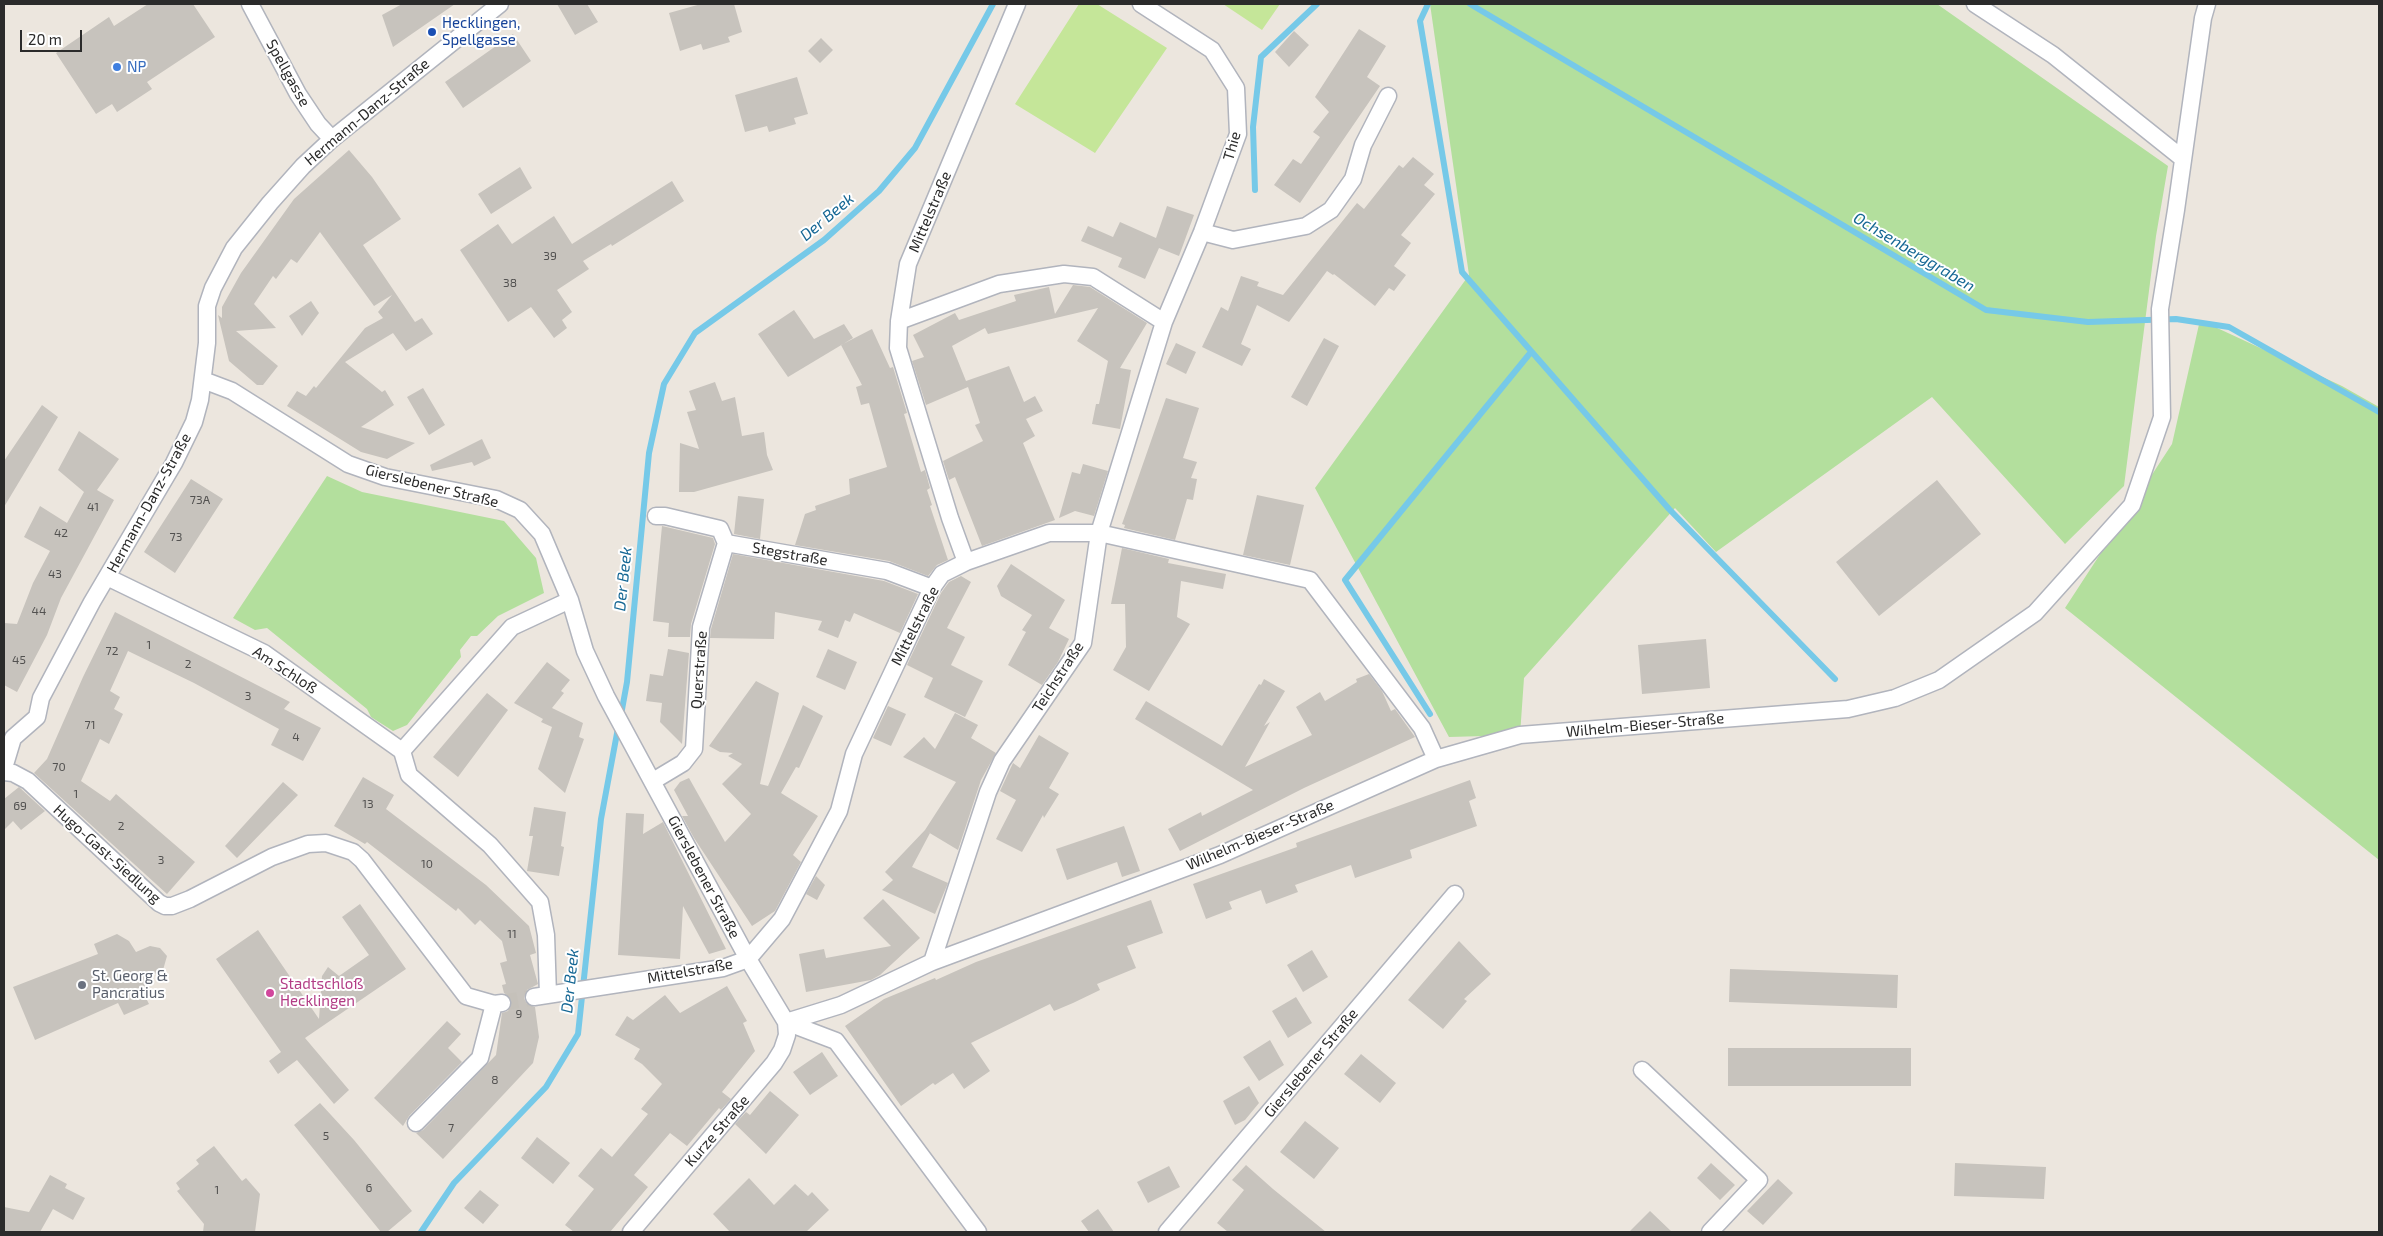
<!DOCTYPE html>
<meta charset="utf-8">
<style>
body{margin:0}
#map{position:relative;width:2383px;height:1236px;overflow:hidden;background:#ece6de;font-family:"Exo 2",sans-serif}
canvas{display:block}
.frame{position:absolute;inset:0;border:5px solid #2b2b2b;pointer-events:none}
.scale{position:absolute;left:20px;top:30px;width:62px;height:22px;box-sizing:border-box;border:2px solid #2b2b2b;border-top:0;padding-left:6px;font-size:15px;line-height:18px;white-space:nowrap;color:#2b2b2b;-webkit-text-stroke:4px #fff;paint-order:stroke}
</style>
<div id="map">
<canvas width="2383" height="1236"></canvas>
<div class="frame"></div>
<div class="scale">20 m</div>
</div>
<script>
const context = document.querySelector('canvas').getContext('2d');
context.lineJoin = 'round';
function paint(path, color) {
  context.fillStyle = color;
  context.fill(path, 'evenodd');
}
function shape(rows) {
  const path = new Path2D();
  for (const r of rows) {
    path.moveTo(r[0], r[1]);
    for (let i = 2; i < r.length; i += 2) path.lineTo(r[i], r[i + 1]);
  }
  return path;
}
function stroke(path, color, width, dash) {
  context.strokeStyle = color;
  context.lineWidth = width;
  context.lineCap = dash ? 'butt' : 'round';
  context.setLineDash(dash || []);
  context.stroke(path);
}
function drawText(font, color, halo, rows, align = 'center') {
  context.font = font + ' "Exo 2",sans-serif';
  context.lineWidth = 4;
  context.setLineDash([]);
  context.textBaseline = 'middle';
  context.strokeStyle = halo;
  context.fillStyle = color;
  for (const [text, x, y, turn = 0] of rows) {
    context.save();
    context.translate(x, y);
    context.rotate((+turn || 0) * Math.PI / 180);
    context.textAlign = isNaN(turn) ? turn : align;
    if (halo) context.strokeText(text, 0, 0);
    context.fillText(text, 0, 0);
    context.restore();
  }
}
const green = shape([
 [1430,4,1937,4,2168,166,2156,236,2124,486,2065,544,1932,397,1716,552,1675,508,1524,678,1520,735,1449,737,1315,488,1469,275],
 [2200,320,2342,386,2379,407,2379,860,2065,608,2172,444],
 [327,476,362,492,504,521,536,558,544,593,498,616,477,636,471,636,460,650,461,657,407,725,393,731,371,717,367,709,267,628,255,630,233,618]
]);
const pitch = shape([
 [1079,4,1097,4,1167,48,1095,153,1015,104],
 [1223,4,1280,4,1262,30]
]);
const stream = shape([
 [1428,4,1420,21,1462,272,1669,509,1835,679],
 [1470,4,1986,310,2088,322,2176,319,2229,327,2379,412],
 [1255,190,1253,127,1261,57,1317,4],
 [1430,714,1345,580,1531,352],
 [621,715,627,682,649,453,664,384,695,333,824,240,879,191,915,148,993,4],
 [421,1232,454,1183,546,1087,578,1034,601,819,618,728]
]);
const building = shape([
 [148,4,193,4,215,37,147,82,152,89,117,112,112,104,96,114,56,53,109,17,114,26],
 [402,4,455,4,393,47,382,15],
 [557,4,587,4,598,22,575,35],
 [701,4,734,4,742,32,728,37,730,42,703,50,701,44,680,51,669,13],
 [1359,29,1386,46,1367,77,1380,86,1300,203,1274,185,1293,159,1301,164,1320,137,1313,132,1329,112,1315,97],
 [1294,31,1309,45,1289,67,1275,52],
 [513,34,531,61,463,108,445,82],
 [821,38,833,50,820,63,808,51],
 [797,77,808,114,794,118,796,124,769,132,767,126,745,132,735,95],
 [349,150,372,177,401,219,363,245,415,322,422,318,433,334,406,351,393,333,345,362,382,392,385,390,394,405,361,427,415,443,387,459,361,452,287,406,297,391,306,396,314,386,316,388,365,328,383,318,378,312,392,295,374,306,320,232,297,263,291,259,276,279,273,276,254,304,276,328,236,331,278,366,263,385,257,385,229,361,218,315,222,318,222,307,241,273,294,199],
 [1413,157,1434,174,1424,185,1435,194,1401,235,1411,243,1394,266,1406,275,1394,291,1389,288,1375,306,1334,274,1333,275,1327,271,1289,322,1257,305,1241,344,1251,349,1242,366,1202,347,1221,307,1228,311,1241,276,1259,282,1257,286,1283,295,1357,203,1364,209,1399,165,1403,168],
 [520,167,532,188,491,214,478,194],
 [672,181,684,201,612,246,611,244,583,261,589,269,557,290,572,312,562,320,567,328,554,338,531,307,508,322,460,250,498,224,512,244,554,216,572,244],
 [1167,206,1194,215,1179,256,1159,248,1145,279,1118,267,1122,258,1081,241,1088,226,1113,237,1120,222,1156,238],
 [1073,285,1090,287,1147,323,1120,368,1131,370,1120,429,1092,424,1096,404,1099,404,1108,361,1077,341,1098,308,988,334,985,328,952,346,966,381,1009,366,1024,402,1035,396,1043,411,1026,419,1035,436,1023,443,1055,520,982,546,955,477,949,480,943,461,983,441,975,425,980,423,968,387,926,405,912,361,924,357,913,335,955,313,959,320,1016,301,1014,295,1049,287,1055,314],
 [311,301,319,313,302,336,289,316],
 [794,310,814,339,844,324,853,338,788,377,758,334],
 [872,329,890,368,893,367,907,413,904,414,921,472,925,470,930,488,927,490,932,505,930,506,948,560,937,565,928,576,889,561,795,545,805,514,816,510,815,506,850,494,849,479,887,467,869,403,861,405,856,387,862,385,841,345],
 [1324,338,1339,346,1307,406,1291,397],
 [1176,343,1196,352,1186,374,1166,364],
 [715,382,722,401,735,397,742,436,764,432,767,455,773,470,694,492,679,492,680,443,699,449,687,412,696,410,689,391],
 [423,388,445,425,429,435,407,397],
 [1166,398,1199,408,1183,458,1197,462,1191,478,1197,479,1193,500,1187,499,1175,540,1124,528,1125,525,1122,524],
 [42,405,58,417,4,507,4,461],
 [79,431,119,459,97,490,114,500,61,598,47,635,17,692,4,685,4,623,17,624,33,583,50,551,24,537,40,506,67,523,84,492,58,470],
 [482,439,491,458,474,466,472,462,432,471,430,465],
 [1083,464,1108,471,1094,516,1075,511,1059,518,1072,472,1080,474],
 [191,479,223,499,175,573,144,552],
 [1937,480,1981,534,1879,616,1836,562],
 [1257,495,1304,505,1290,565,1243,555],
 [738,496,764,499,760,539,734,534],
 [662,526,713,538,715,544,691,624,690,637,668,637,669,623,653,621],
 [1122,548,1169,559,1168,563,1226,574,1223,589,1181,581,1177,617,1190,624,1149,691,1113,670,1126,647,1125,604,1111,604],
 [733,554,884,581,918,594,900,633,854,613,850,622,845,620,838,638,818,630,822,621,775,612,774,639,710,638,711,629],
 [1011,564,1065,600,1049,628,1069,639,1058,662,1042,685,1008,665,1026,632,1022,630,1032,615,1001,596,997,586],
 [961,576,971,582,947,628,965,637,951,665,983,681,965,717,924,697,933,678,907,665,941,593,949,582],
 [115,612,290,702,284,709,321,728,303,761,271,745,279,729,194,683,128,651,110,691,120,697,114,709,123,714,109,744,100,739,81,781,110,801,116,794,195,862,167,894,34,773,47,759,83,677],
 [1706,639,1710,688,1642,694,1638,645],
 [668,649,689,653,682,744,660,722,662,703,646,701,650,674,663,676],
 [828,649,857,662,845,690,816,677],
 [547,662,570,680,561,691,564,693,552,708,583,723,579,737,584,739,565,793,538,769,552,727,541,722,543,719,514,703],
 [1369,674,1382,691,1391,711,1395,709,1415,737,1304,788,1180,851,1168,829,1201,812,1202,816,1253,790,1135,719,1146,701,1222,746,1259,684,1261,685,1264,679,1285,691,1264,726,1270,722,1245,767,1312,735,1296,707,1320,692,1325,701,1357,682,1356,679],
 [756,681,779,693,760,784,768,786,803,705,823,716,799,768,796,767,781,793,818,816,793,855,801,862,775,911,752,926,694,838,682,816,688,816,674,790,680,782,689,778,725,842,751,814,722,784,742,764,728,756,733,753,720,752,709,746],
 [487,693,508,710,458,777,433,757],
 [888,706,906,714,891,746,873,738],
 [955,713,978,725,971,738,996,753,981,780,958,850,928,832,930,833,912,867,948,883,935,914,882,890,893,880,885,872,925,830,956,782,903,757,924,737,935,749],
 [1039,735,1069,753,1049,788,1059,794,1044,818,1043,815,1022,852,996,839,1016,800,1000,791,1013,763,1020,768],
 [363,777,394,795,386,809,486,885,529,926,536,953,530,955,538,984,527,990,524,998,527,1004,535,1007,539,1037,533,1063,443,1159,416,1133,423,1130,496,1055,502,1013,508,1011,512,1002,510,997,504,993,502,985,506,984,500,963,507,961,502,941,480,920,475,925,458,908,456,911,367,842,365,844,334,826],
 [1470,780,1476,798,1469,801,1477,826,1410,850,1412,858,1355,878,1351,865,1295,885,1298,892,1266,904,1261,890,1229,902,1232,909,1206,919,1193,884,1297,847,1296,843],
 [283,782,298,795,237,858,225,846],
 [19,787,45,811,21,830,13,821,4,830,4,799],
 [534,807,566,812,561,846,564,847,559,876,527,871,533,836,529,836],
 [626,813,644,814,643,834,663,822,726,949,709,954,683,906,680,959,618,955],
 [1124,826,1140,871,1122,877,1117,862,1067,880,1056,849],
 [816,876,825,885,817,900,806,894],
 [883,899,920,938,880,975,871,980,806,992,799,954,824,949,826,958,891,946,863,918],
 [1151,900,1163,933,1127,946,1136,968,1097,984,1100,990,1073,1003,1054,1011,1050,1004,971,1043,990,1071,964,1089,953,1073,935,1085,933,1083,901,1106,845,1026,884,999,935,978,936,980,976,962],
 [360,904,406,969,305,1038,349,1090,334,1104,297,1060,278,1074,269,1061,281,1052,216,959,258,930,319,1019,322,976,328,967,339,976,369,955,342,917],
 [117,934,129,941,136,952,150,946,160,948,167,956,163,970,146,978,148,990,146,998,149,1004,124,1015,118,1003,35,1040,13,987,98,954,94,944],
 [1459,941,1491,974,1464,999,1467,1001,1443,1029,1408,1000],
 [1312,950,1328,977,1303,992,1287,965],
 [1730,969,1898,975,1897,1008,1729,1002],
 [727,986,747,1021,743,1023,755,1051,722,1092,731,1099,721,1110,719,1108,687,1146,670,1133,634,1175,648,1187,610,1232,574,1232,565,1225,594,1189,578,1176,601,1148,612,1157,648,1114,641,1109,662,1084,642,1064,634,1059,640,1049,615,1035,627,1016,633,1020,665,995,680,1013],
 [1296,997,1312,1023,1288,1038,1272,1011],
 [447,1021,461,1034,448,1048,462,1062,409,1116,403,1126,374,1098],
 [1270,1040,1284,1065,1259,1081,1243,1057],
 [1728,1048,1911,1048,1911,1086,1728,1086],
 [822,1052,838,1076,810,1095,793,1072],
 [1361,1054,1396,1083,1380,1103,1344,1074],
 [1249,1086,1259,1103,1245,1120,1235,1125,1223,1101],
 [770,1091,799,1115,766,1154,735,1124,746,1112,750,1115],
 [320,1103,354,1140,412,1211,387,1232,381,1232,294,1125],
 [1305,1121,1339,1148,1314,1179,1280,1152],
 [537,1137,570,1163,553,1184,521,1158],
 [214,1146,242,1181,246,1178,260,1194,255,1232,203,1232,204,1224,177,1191,180,1189,176,1183,199,1164,196,1160],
 [1711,1163,1735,1185,1720,1200,1697,1178],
 [1955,1163,2046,1167,2044,1199,1954,1196],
 [1246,1165,1273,1189,1326,1232,1228,1232,1217,1223,1244,1190,1232,1180],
 [1169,1166,1180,1187,1148,1203,1137,1182],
 [50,1175,67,1184,65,1188,85,1198,73,1220,53,1209,40,1232,4,1232,4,1207,29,1212],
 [749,1178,774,1205,795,1184,808,1196,812,1192,829,1210,806,1232,730,1232,713,1214],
 [1778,1179,1793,1193,1763,1225,1747,1211],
 [480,1190,499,1205,483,1224,464,1208],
 [1098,1209,1114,1232,1089,1232,1081,1221],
 [1650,1211,1672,1232,1629,1232]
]);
const minorTunnel = shape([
 [502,1003,534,997]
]);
const minor = shape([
 [250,4,298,94,318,124,332,139],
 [1975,4,2053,55,2182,158],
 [1202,232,1233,240,1306,226,1331,210,1353,179,1363,145,1388,96],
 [899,321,999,284,1064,274,1093,277,1164,322],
 [203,380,232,391,348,464,385,477,496,499,520,510,542,534,570,600,585,651,606,696,748,959,786,1022,836,1041,978,1232],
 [656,516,665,516,720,529,726,543,887,571,932,588],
 [966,562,950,518,898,348,899,321,908,264,1017,4],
 [107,577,264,653,402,751],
 [402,751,409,775,490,845,540,902,546,935,548,995],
 [402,751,512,627,570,600],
 [4,768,13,738,37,717,41,698,92,602,174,463,194,422,200,400,207,343,207,306,213,288,234,248,270,203,303,166,332,139,500,4],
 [4,772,13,773,28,781,159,903,165,906,172,906,190,899,272,857,308,844,326,843,353,852,362,860,466,996,494,1004,502,1003],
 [653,781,683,763,694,749,701,627,726,543],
 [932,962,988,792,1002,761,1083,643,1099,533,1164,322,1202,232,1238,134,1236,88,1212,50,1141,4],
 [534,997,723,968,748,959,782,919,839,811,854,754,932,588,942,574,966,562,1049,533,1099,533,1310,580,1422,728,1436,759],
 [786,1022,841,1005,932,962,1220,855,1436,759,1520,735,1848,709,1895,698,1939,680,2035,613,2132,505,2162,417,2160,309,2176,210,2203,18,2207,4],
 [1642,1070,1759,1180,1710,1232],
 [416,1123,480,1058,494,1004],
 [631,1232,774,1063,782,1050,787,1035,786,1022],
 [1167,1232,1455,894]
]);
const markers = [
 [432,32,5,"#1a4fb4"],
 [117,67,5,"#3f7fe0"],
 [82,985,5,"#6b7280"],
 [270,993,5,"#d1479c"]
];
const numberNames = [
 ["39",550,256],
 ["38",510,283],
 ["73A",200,500],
 ["41",93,507],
 ["42",61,533],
 ["73",176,537],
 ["43",55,574],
 ["44",39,611],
 ["1",149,645],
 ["72",112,651],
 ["45",19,660],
 ["2",188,664],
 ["3",248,696],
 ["71",90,725],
 ["4",296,737],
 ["70",59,767],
 ["1",76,794],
 ["13",368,804],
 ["69",20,806],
 ["2",121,826],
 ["3",161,860],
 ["10",427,864],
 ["11",512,934],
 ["9",519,1014],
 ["8",495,1080],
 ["7",451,1128],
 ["5",326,1136],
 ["6",369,1188],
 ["1",217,1190]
];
const transitNames = [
 ["Hecklingen,",442,23],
 ["Spellgasse",442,40]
];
const shopNames = [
 ["NP",127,67]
];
const streetNames = [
 ["Spellgasse",288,73,61],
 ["Hermann-Danz-Straße",367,112,-40],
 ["Thie",1232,146,-74],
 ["Mittelstraße",930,212,-67],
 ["Gierslebener Straße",432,486,14],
 ["Hermann-Danz-Straße",149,503,-61],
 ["Stegstraße",790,554,10],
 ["Mittelstraße",915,626,-63],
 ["Am Schloß",285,670,33],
 ["Querstraße",699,670,-86],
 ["Teichstraße",1058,677,-57],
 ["Wilhelm-Bieser-Straße",1645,725,-5],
 ["Wilhelm-Bieser-Straße",1260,835,-23],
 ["Hugo-Gast-Siedlung",107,854,42],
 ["Gierslebener Straße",704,877,62],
 ["Mittelstraße",690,971,-10],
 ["Gierslebener Straße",1311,1063,-50],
 ["Kurze Straße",717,1131,-49]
];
const worshipNames = [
 ["St. Georg &",92,976],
 ["Pancratius",92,993]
];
const hotelNames = [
 ["Stadtschloß",280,984],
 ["Hecklingen",280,1001]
];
const waterNames = [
 ["Der Beek",827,217,-40],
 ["Ochsenberggraben",1914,252,31],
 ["Der Beek",623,579,-84],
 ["Der Beek",570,981,-84]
];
paint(green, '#b3df9d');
paint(pitch, '#c5e699');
stroke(stream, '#76c9e8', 6);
paint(building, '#c7c3bd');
stroke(minorTunnel, '#c5c1ba', 16, [16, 8]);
stroke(minor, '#b1b4bd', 19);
stroke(minor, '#fff', 16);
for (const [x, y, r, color] of markers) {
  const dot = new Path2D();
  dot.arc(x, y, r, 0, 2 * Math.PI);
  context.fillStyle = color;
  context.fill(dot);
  stroke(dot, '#fff', 2);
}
drawText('12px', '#525150', null, numberNames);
drawText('15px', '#164399', '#fff', transitNames, 'left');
drawText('15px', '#366cbe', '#fff', shopNames, 'left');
drawText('15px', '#2b2b2b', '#fff', streetNames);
drawText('15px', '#5b616d', '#fff', worshipNames, 'left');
drawText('15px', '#b23c85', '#fff', hotelNames, 'left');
drawText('italic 16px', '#156794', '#fff', waterNames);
</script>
